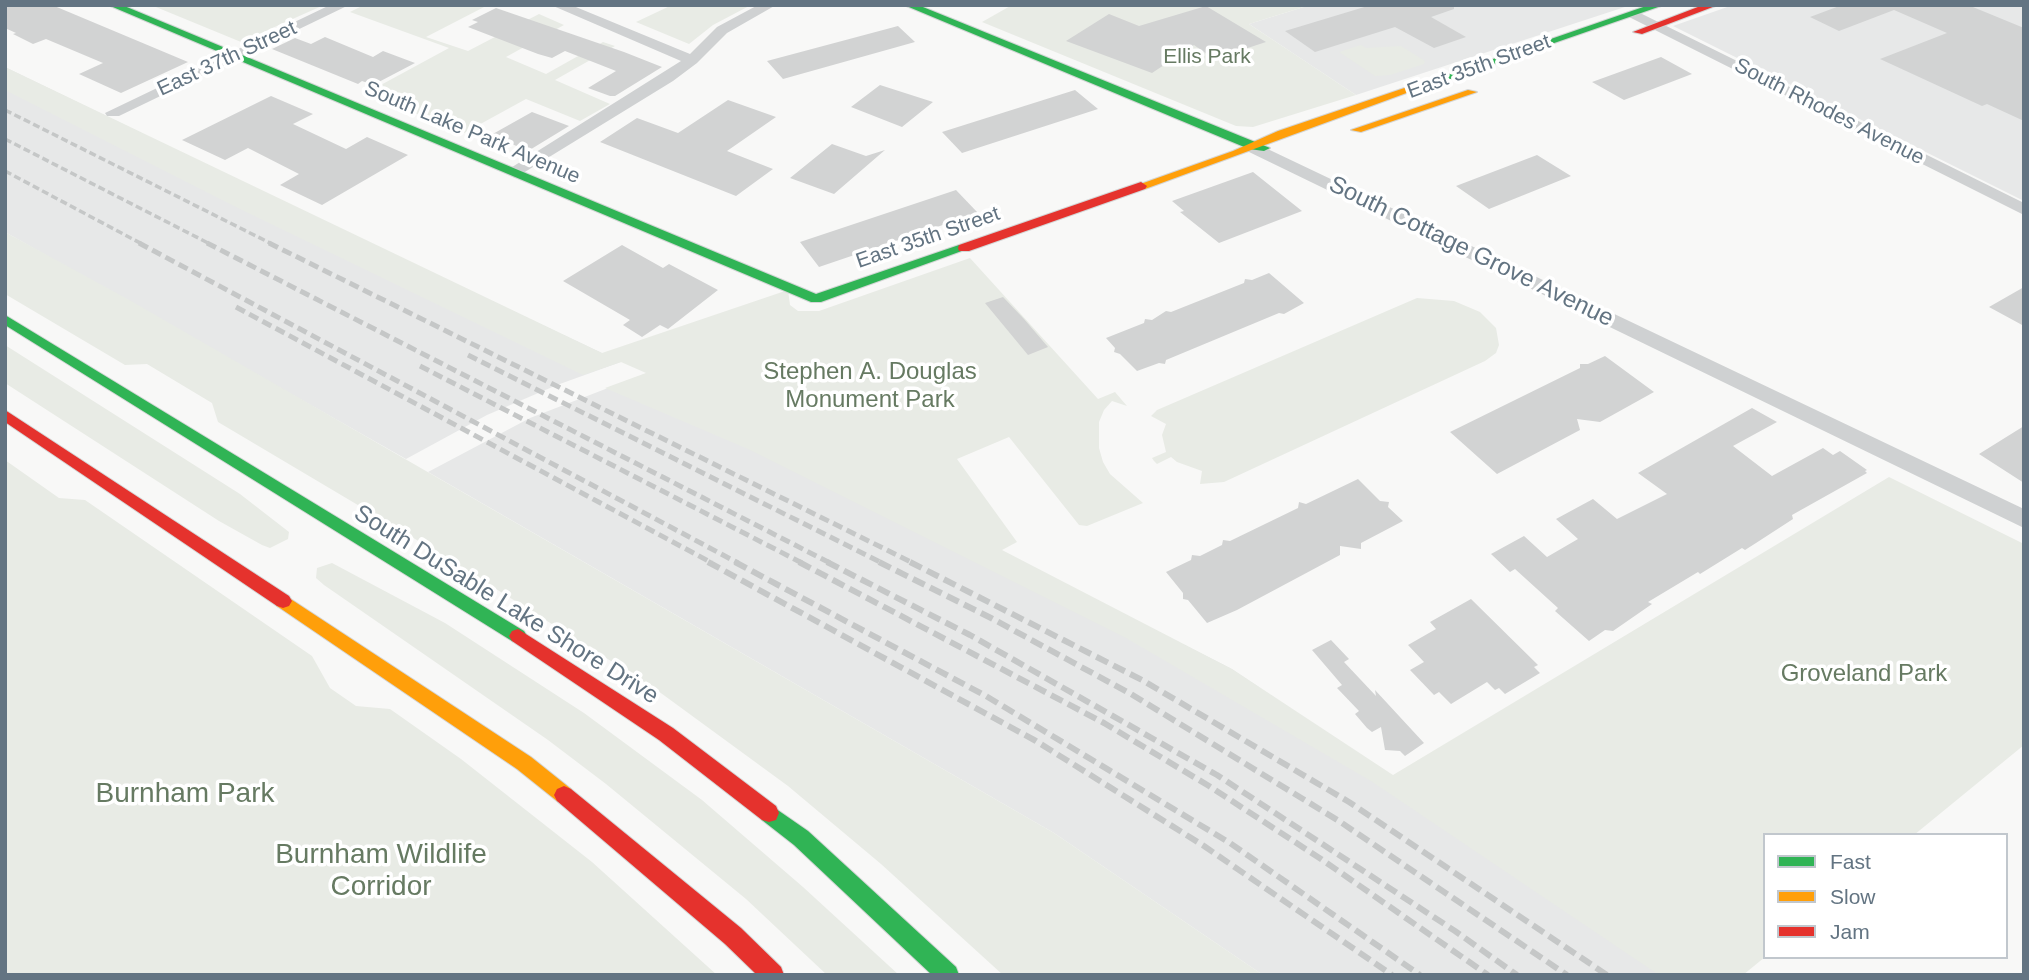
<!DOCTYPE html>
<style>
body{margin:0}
#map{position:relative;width:2029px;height:980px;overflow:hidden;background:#f8f8f7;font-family:Helvetica,sans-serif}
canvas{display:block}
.frame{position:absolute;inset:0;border:7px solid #637482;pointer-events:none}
.legend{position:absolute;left:1763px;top:833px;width:245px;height:126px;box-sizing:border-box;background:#fff;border:2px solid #c1c7cd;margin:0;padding:9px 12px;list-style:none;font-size:21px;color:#637482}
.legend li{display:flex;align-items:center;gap:14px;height:35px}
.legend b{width:35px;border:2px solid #c1c7cd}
</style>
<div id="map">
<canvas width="2029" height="980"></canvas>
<div class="frame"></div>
<ul class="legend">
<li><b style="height:9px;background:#30b455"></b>Fast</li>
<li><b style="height:9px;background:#ff9f0a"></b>Slow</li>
<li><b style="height:9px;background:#e5322d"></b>Jam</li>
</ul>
</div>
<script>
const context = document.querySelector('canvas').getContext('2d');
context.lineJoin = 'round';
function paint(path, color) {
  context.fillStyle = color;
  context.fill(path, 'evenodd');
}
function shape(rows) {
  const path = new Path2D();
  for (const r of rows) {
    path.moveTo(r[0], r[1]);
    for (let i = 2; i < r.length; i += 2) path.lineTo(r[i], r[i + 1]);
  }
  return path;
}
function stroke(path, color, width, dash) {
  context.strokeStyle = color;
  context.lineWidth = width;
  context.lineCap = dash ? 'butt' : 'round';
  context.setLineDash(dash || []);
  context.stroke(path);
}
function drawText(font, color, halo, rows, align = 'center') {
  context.font = font + ' Helvetica,sans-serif';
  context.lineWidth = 7;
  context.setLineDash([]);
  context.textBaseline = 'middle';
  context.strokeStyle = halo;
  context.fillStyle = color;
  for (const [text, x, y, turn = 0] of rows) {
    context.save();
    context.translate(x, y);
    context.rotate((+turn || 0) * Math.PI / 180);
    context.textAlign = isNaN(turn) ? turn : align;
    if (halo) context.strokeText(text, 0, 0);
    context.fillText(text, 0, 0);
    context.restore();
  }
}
const built = shape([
 [1310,5,1631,5,1356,95,1249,24],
 [1733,5,2024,5,2024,201,1673,26],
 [5,67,377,247,621,362,557,385,487,415,406,459,5,232],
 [647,373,1232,669,1686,975,1263,975,1054,833,428,472,530,418]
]);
const green = shape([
 [151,5,324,5,241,42],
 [364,5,488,5,426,37,468,51,539,14,564,25,506,57,546,74,603,42,615,46,555,80,610,104,580,121,526,99,464,133,366,93,449,48,350,12],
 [672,5,751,5,713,25,689,44,636,22],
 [1012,5,1310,5,1249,24,1356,95,1253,127,1236,126,982,22],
 [1361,45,1366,48,1401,46,1425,61,1424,64,1390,75,1375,76,1339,52],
 [5,67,602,353,788,290,790,305,798,311,819,311,970,258,1098,399,1115,392,1127,406,1112,401,1104,410,1099,422,1099,448,1103,462,1110,474,1143,503,1087,526,1079,525,1009,437,957,459,1017,542,1002,550,1232,669,1393,775,1889,477,2024,544,2024,745,1914,835,1765,835,1765,957,1743,975,1659,975,1371,781,1126,638,748,449,605,388,646,373,621,362,583,375,236,207,5,90],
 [5,232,131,301,1054,833,1263,975,1003,975,881,864,788,786,654,688,437,552,218,422,212,403,147,364,125,365,5,294],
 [1417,298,1454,301,1480,312,1496,328,1499,345,1496,353,1485,361,1224,482,1200,484,1202,471,1177,462,1171,457,1157,464,1154,461,1152,458,1166,452,1162,435,1166,424,1151,416,1157,410],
 [5,345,240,494,289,532,288,539,270,548,262,545,219,521,5,383],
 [5,460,59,498,85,500,312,656,330,688,356,706,390,709,461,759,592,862,717,975,5,975],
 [332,563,445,623,584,713,702,800,803,887,899,975,827,975,746,899,606,784,548,740,324,585,316,578,317,568]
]);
const building = shape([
 [5,5,52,5,188,62,121,93,79,74,103,63,46,39,33,44,13,34,16,33,5,28],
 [1371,5,1454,5,1454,9,1431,17,1466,37,1434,48,1395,27,1315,52,1285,31],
 [1842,5,1968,5,2024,28,2024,121,1987,104,1982,106,1880,59,1947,33,1894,10,1839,31,1810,17],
 [1206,6,1266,42,1214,59,1194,45,1152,73,1066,41,1109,14,1139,26],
 [496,8,624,52,662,67,615,96,610,96,588,88,616,71,565,51,552,58,538,54,468,27,478,22,472,20],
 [898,26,915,42,783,79,767,61],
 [325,37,373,57,383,51,415,63,373,85,362,81,358,84,272,49,295,38,311,44],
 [1661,57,1692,74,1624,100,1592,82],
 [880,85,933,102,902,127,851,107],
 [1075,90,1098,109,962,153,942,132],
 [271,96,313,114,293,124,346,149,367,137,408,155,322,205,280,185,299,174,248,148,225,160,182,140],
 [728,100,776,117,727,151,773,169,736,196,600,142,637,118,678,133],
 [532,112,569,126,528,151,491,135],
 [832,144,866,156,885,150,834,194,790,178],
 [1537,155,1571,176,1489,209,1456,186],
 [1253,172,1302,211,1219,243,1180,212,1184,211,1172,201],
 [956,190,978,213,819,267,800,242],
 [622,245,663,268,669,264,718,290,668,329,660,325,642,337,623,325,630,320,563,281],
 [1269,273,1304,303,1284,314,1279,313,1166,360,1165,364,1159,363,1137,371,1120,354,1114,352,1115,348,1106,338,1144,323,1145,319,1152,320,1166,311,1171,312,1244,283,1245,279,1252,280],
 [2024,287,2024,326,1989,307],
 [1003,297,1024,319,1048,347,1028,355,985,303],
 [1605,356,1654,392,1600,422,1577,419,1580,430,1497,474,1450,432,1580,368,1580,364,1588,364],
 [1752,408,1777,422,1733,446,1772,476,1823,448,1833,455,1840,451,1867,470,1865,471,1867,473,1792,515,1793,519,1756,543,1745,550,1742,548,1700,574,1698,572,1648,602,1652,604,1613,631,1605,630,1589,641,1555,611,1558,608,1515,569,1510,572,1491,554,1524,536,1547,557,1578,539,1556,519,1593,499,1617,519,1667,494,1638,473],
 [2024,426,2024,483,1979,454],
 [1358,479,1380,501,1389,502,1388,507,1403,521,1361,543,1361,549,1340,546,1340,555,1237,610,1207,623,1188,600,1183,599,1183,593,1166,572,1191,560,1192,555,1200,556,1222,545,1223,540,1230,541,1298,508,1299,502,1306,504],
 [1471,599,1538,665,1534,667,1540,673,1505,694,1499,688,1495,690,1487,682,1451,704,1439,692,1434,695,1410,670,1424,662,1408,645,1436,629,1430,622],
 [1331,640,1349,659,1344,662,1376,696,1375,690,1424,743,1405,756,1400,751,1385,750,1381,727,1372,732,1367,728,1355,714,1359,711,1337,688,1342,685,1312,650]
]);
const street = shape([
 [330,5,349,5,119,116,107,116,105,113,330,5],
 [551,5,571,5,690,54,717,27,758,5,776,5,727,33,697,63,673,81,515,178,506,173,509,169,681,61,551,5],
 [1634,10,2024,203,2024,215,1629,17,1627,14,1634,10],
 [1253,142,2024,509,2024,528,1247,151,1245,147,1247,143,1253,142]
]);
const fast = shape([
 [108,5,122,5,816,294,959,245,969,245,970,248,821,302,811,302,108,5],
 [904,5,918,5,1270,148,1264,151,1249,149,904,5],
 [1649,5,1664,5,1430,86,1421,84,1649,5],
 [5,315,524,631,527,636,524,641,518,643,512,641,5,325,5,315],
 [769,804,808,831,956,967,959,975,932,975,794,845,762,820,759,813,762,806,769,804]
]);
const slow = shape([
 [1422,82,1431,84,1145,189,1137,189,1135,186,1233,151,1278,131,1422,82],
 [1468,90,1477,92,1361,132,1351,130,1468,90],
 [283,594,531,757,571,789,574,795,571,801,564,804,557,801,517,769,277,606,274,601,277,596,283,594]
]);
const jam = shape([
 [1703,5,1718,5,1642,34,1633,32,1703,5],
 [1141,182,1147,186,1145,189,969,251,959,251,958,248,959,245,1141,182],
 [5,410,289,596,292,601,289,606,283,608,277,606,5,422,5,410],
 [518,629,673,728,776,806,779,813,776,820,769,822,762,820,659,740,512,641,509,636,512,631,518,629],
 [564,786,571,789,741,928,781,967,784,975,757,975,725,944,557,801,554,795,557,789,564,786]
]);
const railFar2 = shape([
 [5,110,272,244],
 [5,139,210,244],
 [5,171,142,244]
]);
const railFar1 = shape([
 [139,243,738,563],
 [207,243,830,563],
 [269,243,913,563],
 [236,307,712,563],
 [468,355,882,563],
 [420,366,802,563]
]);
const rail = shape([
 [708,562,1036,741,1204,846,1392,975],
 [735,562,986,696,1230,843,1420,975],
 [799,562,1104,723,1209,786,1321,859,1488,975],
 [827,562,970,635,1217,775,1455,931,1517,975],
 [879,562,991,618,1131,694,1339,821,1567,975],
 [910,562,1142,680,1349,802,1607,975]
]);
const farParknames = [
 ["Ellis Park",1207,57]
];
const farStreetnames = [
 ["East 37th Street",227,59,-25],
 ["East 35th Street",1479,67,-20],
 ["South Rhodes Avenue",1829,112,27],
 ["South Lake Park Avenue",472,133,23],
 ["East 35th Street",928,238,-19]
];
const streetNames = [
 ["South Cottage Grove Avenue",1471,252,26],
 ["South DuSable Lake Shore Drive",506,605,32]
];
const parkNames = [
 ["Stephen A. Douglas",870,372],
 ["Monument Park",870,400],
 ["Groveland Park",1864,674]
];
const nearParknames = [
 ["Burnham Park",185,794],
 ["Burnham Wildlife",381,855],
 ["Corridor",381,887]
];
paint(built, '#e7e8e8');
paint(green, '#e8ebe5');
paint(building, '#d2d3d3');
stroke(fast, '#d4d6d6', 2);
stroke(slow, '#d4d6d6', 2);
stroke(jam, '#d4d6d6', 2);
paint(street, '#cfd1d2');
paint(fast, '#30b455');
paint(slow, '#ff9f0a');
paint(jam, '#e5322d');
stroke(railFar2, '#c5c7c7', 3.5, [7, 3.5]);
stroke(railFar1, '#c5c7c7', 5, [10, 5]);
stroke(rail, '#c5c7c7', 6, [13, 6]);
drawText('21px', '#667a62', '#fff', farParknames);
drawText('21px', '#637482', '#fff', farStreetnames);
drawText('24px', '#637482', '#fff', streetNames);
drawText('24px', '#667a62', '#fff', parkNames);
drawText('28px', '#667a62', '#fff', nearParknames);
</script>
